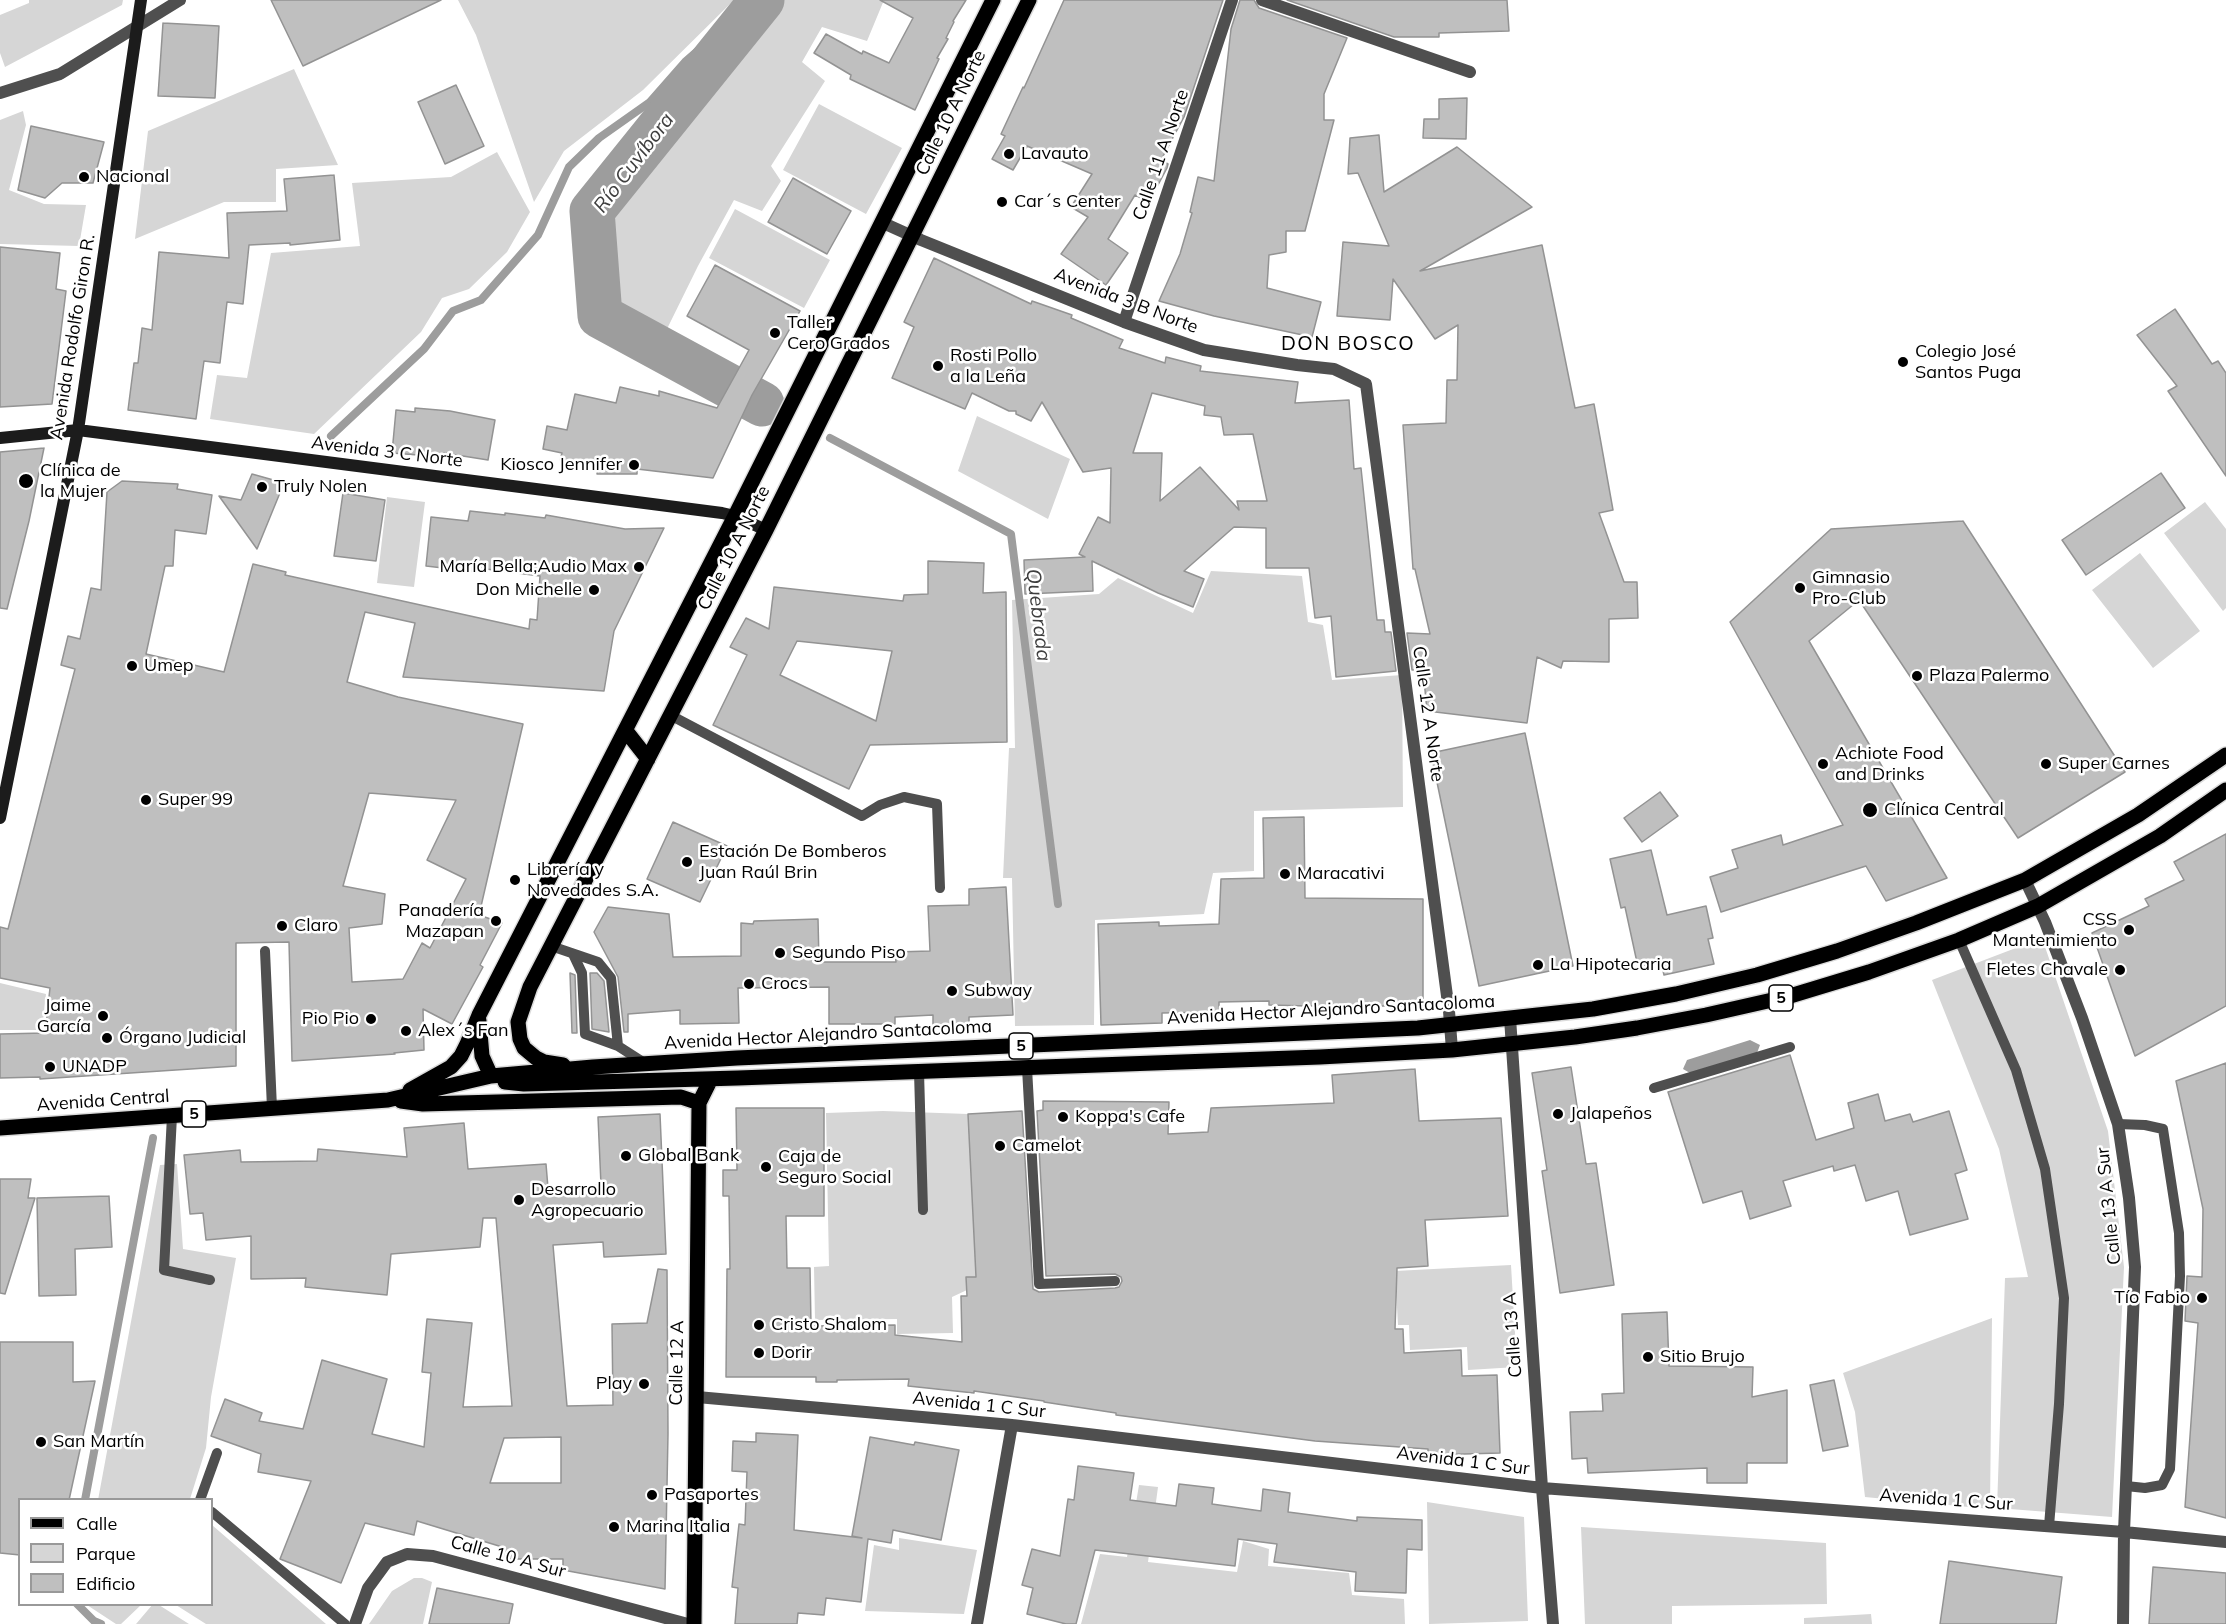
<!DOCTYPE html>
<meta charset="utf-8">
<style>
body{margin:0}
#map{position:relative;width:2226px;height:1624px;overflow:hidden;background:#fff;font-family:Mulish,sans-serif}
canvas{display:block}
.legend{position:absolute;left:18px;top:1498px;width:195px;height:108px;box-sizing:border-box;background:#fff;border:2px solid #999;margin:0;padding:8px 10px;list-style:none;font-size:18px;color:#000}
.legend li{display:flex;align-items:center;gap:12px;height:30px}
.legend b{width:30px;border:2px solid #999}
</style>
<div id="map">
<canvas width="2226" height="1624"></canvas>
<ul class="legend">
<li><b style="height:8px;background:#000"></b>Calle</li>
<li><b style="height:16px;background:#d6d6d6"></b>Parque</li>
<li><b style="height:16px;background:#bfbfbf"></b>Edificio</li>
</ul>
</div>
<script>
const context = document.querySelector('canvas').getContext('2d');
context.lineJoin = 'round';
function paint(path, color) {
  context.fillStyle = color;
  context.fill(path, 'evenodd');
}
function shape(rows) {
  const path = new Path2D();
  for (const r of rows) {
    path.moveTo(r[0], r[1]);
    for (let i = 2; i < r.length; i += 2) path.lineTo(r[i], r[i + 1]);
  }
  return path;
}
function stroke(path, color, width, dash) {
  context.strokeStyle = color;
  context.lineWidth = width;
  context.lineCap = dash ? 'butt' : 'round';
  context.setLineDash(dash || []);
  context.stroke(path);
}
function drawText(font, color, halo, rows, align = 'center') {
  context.font = font + ' Mulish,sans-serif';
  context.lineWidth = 5;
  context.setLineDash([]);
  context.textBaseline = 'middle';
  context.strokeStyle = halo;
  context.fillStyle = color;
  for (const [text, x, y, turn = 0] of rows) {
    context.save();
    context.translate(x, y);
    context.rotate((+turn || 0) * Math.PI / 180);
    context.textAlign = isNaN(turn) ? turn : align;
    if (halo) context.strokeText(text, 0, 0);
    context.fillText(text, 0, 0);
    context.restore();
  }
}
const green = shape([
 [29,0,123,0,122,5,5,67,0,53,0,15,29,3],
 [458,0,734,0,643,90,564,151,534,202,476,35],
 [779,0,884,0,867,41,822,27,802,62,825,81,771,166,781,181,762,211,734,200,698,266,665,333,615,305,607,213],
 [294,69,338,165,276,169,276,202,224,202,135,239,148,131],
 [819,104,902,148,866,214,783,170],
 [23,111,26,125,9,190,44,204,86,205,79,246,0,244,0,120],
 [497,152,530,212,507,252,469,289,442,298,421,332,314,434,210,419,217,375,247,378,271,253,360,246,352,183,451,177],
 [735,209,830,260,804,308,709,258],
 [977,416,1070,459,1048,519,958,471],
 [387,497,425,502,414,587,377,583],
 [2205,502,2226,529,2226,608,2223,611,2164,533],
 [2140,553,2200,631,2153,668,2092,590],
 [1211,571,1302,576,1308,622,1323,625,1332,680,1402,675,1403,807,1254,811,1254,871,1213,873,1204,914,1095,920,1094,1025,1015,1026,1012,878,1003,878,1009,748,1015,748,1012,600,1099,594,1118,578,1193,613],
 [2042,938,2108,1131,2124,1267,2112,1517,1997,1508,2005,1278,2028,1277,1999,1149,1932,980],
 [0,983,46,994,42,1030,0,1030],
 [883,1111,968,1114,976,1277,966,1277,967,1290,952,1297,953,1333,897,1334,897,1319,815,1320,814,1267,829,1266,826,1113],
 [177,1164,183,1249,236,1258,211,1397,206,1448,190,1499,98,1500,160,1165],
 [1511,1265,1517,1367,1468,1370,1467,1347,1410,1350,1409,1325,1398,1325,1395,1271],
 [1992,1318,1990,1509,1865,1497,1855,1412,1843,1373],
 [1139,1485,1158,1487,1148,1562,1237,1572,1243,1541,1269,1549,1268,1566,1349,1573,1352,1595,1404,1599,1405,1624,1081,1624,1100,1554,1127,1557],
 [1427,1502,1524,1517,1528,1621,1429,1624],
 [212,1525,326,1624,206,1624,176,1605,212,1604],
 [1581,1527,1826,1543,1827,1604,1672,1606,1672,1624,1585,1624],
 [899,1538,977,1550,964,1614,865,1611,874,1545,899,1550],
 [414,1578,422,1578,432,1582,423,1624,369,1624,392,1591],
 [153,1604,159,1605,189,1624,136,1624],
 [87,1605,141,1605,121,1624,116,1624],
 [1871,1614,1872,1624,1804,1624,1804,1618]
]);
const water = shape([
 [1750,1040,1760,1045,1757,1053,1690,1073,1683,1069,1687,1060]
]);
const stream = shape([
 [331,436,424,349,453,311,481,300,538,235,569,167,599,138,650,102,686,61,756,0],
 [830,438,1011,534,1058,904],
 [85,1500,153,1138],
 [77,1604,94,1621,101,1624]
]);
const river = shape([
 [762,404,600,316,592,211,762,0]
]);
const building = shape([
 [271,0,441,0,303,66,271,0],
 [880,0,966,0,953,21,954,22,946,38,948,39,937,58,939,59,915,110,850,79,851,75,814,53,826,34,862,54,863,51,889,63,913,18,880,0],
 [1064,0,1223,0,1184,117,1161,160,1168,164,1167,168,1149,202,1135,195,1108,239,1128,253,1106,285,1061,254,1088,217,1071,207,1092,174,1027,146,1013,170,992,159,1005,136,1001,134,1023,87,1024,88,1064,0],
 [1240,0,1254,0,1259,8,1347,38,1324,94,1324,120,1334,120,1305,231,1286,231,1286,252,1269,255,1267,288,1321,302,1312,337,1214,316,1159,301,1180,254,1192,213,1190,212,1198,177,1214,181,1231,29,1240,0],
 [1287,0,1507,0,1509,31,1439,33,1439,37,1394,37,1287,0],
 [163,23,219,26,215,98,158,96,163,23],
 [456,85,484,146,445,164,418,102,456,85],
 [1467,98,1466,139,1423,138,1424,119,1439,119,1439,99,1467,98],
 [31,126,104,142,93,183,62,183,45,198,18,190,31,126],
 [1379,135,1384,192,1457,147,1532,207,1420,271,1542,245,1575,408,1594,404,1613,510,1599,513,1624,582,1637,582,1638,618,1609,619,1609,662,1563,661,1561,668,1537,657,1527,723,1427,711,1423,669,1412,670,1407,633,1430,634,1415,569,1413,569,1403,425,1446,423,1447,380,1457,380,1458,325,1435,339,1393,279,1390,320,1337,316,1343,242,1389,246,1358,173,1348,174,1350,138,1379,135],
 [334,175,340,240,290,245,290,243,249,245,243,304,227,302,220,363,204,361,196,419,128,410,134,363,138,363,142,328,152,330,159,252,229,258,227,213,287,211,284,179,334,175],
 [793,178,851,211,827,254,768,222,793,178],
 [0,247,60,253,56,289,66,291,52,404,0,407,0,247],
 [934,258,1031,304,1032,301,1072,315,1071,318,1123,340,1119,348,1165,363,1166,357,1201,366,1200,371,1298,382,1295,403,1349,400,1354,469,1361,468,1377,620,1384,620,1385,632,1391,632,1396,671,1336,677,1331,616,1315,618,1309,568,1266,568,1266,528,1234,527,1184,571,1204,579,1193,607,1158,593,1092,561,1093,591,1025,594,1024,560,1085,557,1079,554,1098,517,1110,523,1111,468,1083,472,1042,402,1031,421,1016,414,1016,411,1009,411,972,393,965,409,892,378,914,327,904,322,934,258],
 [1152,393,1205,406,1204,415,1221,417,1224,435,1253,434,1267,501,1237,501,1239,510,1200,467,1160,501,1162,453,1133,453,1152,393],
 [715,265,800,311,752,395,713,478,637,469,637,474,597,474,598,469,560,460,562,453,543,449,547,426,567,430,575,394,616,403,620,387,659,396,659,391,717,408,749,350,687,316,715,265],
 [2175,309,2212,364,2218,361,2226,373,2226,476,2168,391,2177,386,2137,335,2175,309],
 [415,408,450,411,495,420,488,460,444,453,444,457,392,453,396,410,415,412,415,408],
 [44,448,29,521,7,609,0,608,0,452,44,448],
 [2161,473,2185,508,2086,575,2062,540,2161,473],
 [252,474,284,483,257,549,219,496,241,500,252,474],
 [122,481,178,484,177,489,212,495,206,534,175,530,173,566,165,566,146,654,224,672,253,564,286,572,285,575,529,629,530,619,537,620,540,576,486,569,486,573,426,566,431,517,468,521,470,511,505,515,505,513,545,518,546,515,625,529,664,528,614,631,604,691,403,677,415,623,365,612,347,682,398,697,523,724,479,915,502,923,480,965,483,967,452,1024,423,1009,424,1050,394,1053,395,1054,292,1061,289,942,236,943,236,1066,40,1079,40,1077,0,1078,0,1034,45,1033,50,988,0,978,0,927,8,929,75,669,61,665,68,636,80,639,91,588,101,590,107,492,122,481],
 [369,793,456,800,427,860,466,879,430,948,422,943,403,979,352,982,349,928,382,924,385,894,343,886,369,793],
 [343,493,385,500,376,561,334,556,343,493],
 [1963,521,2125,772,2018,838,1859,600,1809,641,1947,878,1886,901,1866,866,1721,912,1710,877,1738,868,1732,850,1781,835,1783,845,1843,825,1730,622,1831,529,1963,521],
 [928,561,984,563,983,593,1006,592,1007,742,870,745,849,789,713,725,747,655,730,647,746,618,769,629,774,587,903,601,904,595,928,594,928,561],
 [797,641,892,651,876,721,780,675,797,641],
 [1525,733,1573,966,1479,986,1431,753,1525,733],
 [1660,792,1678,816,1642,842,1624,818,1660,792],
 [1304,817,1305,898,1423,899,1423,1006,1308,1006,1269,1005,1269,1001,1219,1002,1219,1012,1162,1013,1162,1023,1101,1025,1098,924,1159,922,1159,926,1219,924,1221,879,1264,878,1263,818,1304,817],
 [673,822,727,846,700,902,647,879,673,822],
 [2226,834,2226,1006,2135,1056,2092,933,2149,906,2145,899,2184,880,2174,862,2226,834],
 [1651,850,1667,915,1706,906,1713,938,1708,939,1714,964,1664,975,1661,962,1638,967,1625,907,1621,908,1610,859,1651,850],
 [1006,887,1013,1015,969,1017,969,1025,933,1026,933,1015,895,1017,895,1024,829,1024,829,987,738,988,739,1023,680,1024,680,1010,628,1014,628,1032,624,1032,618,977,594,932,608,907,669,914,673,957,741,956,741,923,753,924,754,921,818,919,819,962,896,962,895,952,930,951,928,906,969,905,969,889,1006,887],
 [570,973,575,975,577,1033,572,1033,570,973],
 [590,973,597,973,604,981,609,1032,592,1029,590,973],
 [1790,1055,1816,1140,1854,1128,1848,1103,1878,1094,1885,1121,1910,1114,1913,1122,1949,1111,1967,1170,1955,1174,1968,1219,1910,1235,1898,1191,1866,1201,1855,1165,1834,1171,1833,1166,1783,1181,1791,1206,1750,1219,1742,1191,1703,1203,1668,1092,1790,1055],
 [2226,1063,2226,1518,2185,1507,2198,1323,2185,1321,2187,1276,2202,1277,2203,1209,2176,1081,2226,1063],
 [1571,1067,1586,1164,1596,1163,1614,1285,1560,1293,1542,1171,1547,1170,1532,1073,1571,1067],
 [1415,1069,1419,1121,1501,1118,1508,1216,1425,1220,1428,1266,1397,1268,1395,1329,1403,1329,1404,1353,1461,1350,1462,1376,1497,1375,1500,1453,1428,1455,1428,1449,1315,1441,1116,1415,1116,1413,1044,1402,1044,1401,974,1391,974,1393,908,1386,909,1379,837,1380,837,1382,816,1382,816,1377,726,1377,727,1269,730,1269,729,1196,723,1196,723,1170,737,1170,736,1108,824,1108,824,1216,786,1216,787,1268,810,1268,811,1326,895,1325,895,1335,962,1342,961,1296,967,1296,966,1277,976,1277,968,1114,1022,1111,1033,1289,1039,1292,1115,1288,1119,1287,1122,1281,1121,1277,1115,1274,1046,1276,1037,1111,1043,1110,1043,1101,1169,1102,1168,1134,1208,1132,1211,1108,1334,1103,1332,1075,1415,1069],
 [660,1114,666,1254,604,1257,603,1242,553,1245,567,1406,613,1405,612,1324,647,1323,658,1269,667,1270,668,1434,665,1589,563,1570,563,1559,499,1559,499,1546,417,1521,414,1535,365,1523,341,1583,280,1559,311,1481,258,1472,261,1454,211,1436,225,1399,262,1413,259,1421,303,1429,322,1360,387,1379,372,1434,424,1447,431,1373,422,1372,427,1319,472,1323,463,1407,512,1406,496,1218,483,1218,480,1247,391,1254,387,1295,305,1287,306,1278,251,1279,251,1236,206,1240,203,1213,190,1214,184,1155,240,1150,241,1162,317,1161,318,1149,407,1157,404,1128,464,1123,468,1169,546,1164,548,1188,601,1185,598,1117,660,1114],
 [561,1437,561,1483,490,1483,504,1438,561,1437],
 [0,1179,31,1179,28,1198,35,1198,5,1294,0,1293,0,1179],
 [109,1196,112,1247,75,1249,76,1295,39,1296,37,1198,109,1196],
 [1667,1312,1669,1366,1753,1367,1752,1397,1787,1390,1787,1463,1747,1463,1747,1483,1707,1483,1707,1468,1588,1473,1587,1458,1572,1459,1570,1412,1603,1411,1602,1394,1624,1393,1622,1314,1667,1312],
 [0,1342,73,1342,73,1382,95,1381,69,1500,20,1500,20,1555,0,1553,0,1342],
 [1834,1380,1848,1446,1823,1451,1810,1385,1834,1380],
 [756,1433,798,1435,794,1530,862,1538,852,1536,870,1437,914,1445,915,1442,959,1450,941,1540,893,1530,891,1543,868,1539,861,1602,826,1598,824,1615,798,1613,797,1624,735,1624,738,1588,732,1587,739,1524,745,1525,747,1472,732,1471,733,1441,756,1442,756,1433],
 [1078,1466,1134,1473,1130,1500,1176,1506,1179,1484,1214,1488,1212,1504,1261,1511,1263,1489,1290,1493,1288,1512,1357,1521,1357,1517,1422,1520,1422,1550,1407,1549,1406,1593,1355,1591,1356,1572,1274,1562,1277,1544,1238,1539,1235,1566,1095,1550,1076,1624,1066,1624,1027,1614,1033,1588,1022,1585,1032,1549,1060,1556,1068,1499,1074,1500,1078,1466],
 [1949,1561,2062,1577,2056,1624,1940,1624,1949,1561],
 [2153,1567,2226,1573,2226,1624,2149,1624,2153,1567],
 [437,1588,513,1604,509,1624,429,1624,437,1588]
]);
const lane = shape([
 [670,715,862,816,880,805,904,797,937,804,940,888],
 [1959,940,2016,1070,2045,1169,2064,1298,2059,1404,2049,1526],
 [551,946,598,962,611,978,618,1046,646,1064],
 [265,951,272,1108],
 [573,954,582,973,585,1034,618,1046],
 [1027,1068,1039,1284,1115,1281],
 [919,1072,923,1210],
 [1654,1088,1790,1047],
 [172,1116,164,1270,210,1280],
 [2118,1124,2145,1125,2163,1129,2179,1233,2180,1276,2170,1469,2162,1485,2145,1488,2126,1486],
 [200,1500,217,1453],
 [212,1512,345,1624]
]);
const street = shape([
 [1262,0,1470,72],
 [0,93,60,74,180,0],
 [881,222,921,240,1124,322,1204,350,1297,365,1334,369,1366,384,1449,1011,1452,1050],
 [1124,322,1232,0],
 [2025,880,2045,922,2082,1018,2118,1124,2129,1198,2135,1267,2124,1532,2123,1624],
 [1510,1018,1542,1488,1553,1624],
 [697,1397,1012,1425,1542,1488,2124,1532,2226,1542],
 [355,1624,368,1588,387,1562,407,1554,433,1556,688,1624],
 [977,1624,1012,1425]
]);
const secondary = shape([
 [0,438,78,430,722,513,735,516,766,530],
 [0,818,78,430,141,0]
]);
const primary = shape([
 [626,731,648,759],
 [479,1021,482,1056,491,1076],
 [563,1065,544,1062,536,1058,524,1048,520,1039,518,1022,530,987,766,530,1029,0],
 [505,1082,524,1084,738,1078,1320,1057,1452,1050,1575,1037,1637,1028,1706,1015,1790,996,1869,972,1959,940,2038,906,2160,836,2226,790],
 [410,1090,451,1067,461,1056,467,1044,479,1015,735,516,993,0],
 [401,1101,423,1104,681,1097,699,1103],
 [0,1128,388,1100,491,1076,593,1067,737,1058,1418,1028,1593,1009,1676,994,1757,975,1837,951,1916,923,2025,880,2138,815,2226,755],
 [694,1624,699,1103,711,1079]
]);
const markers = [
 [1009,154,6,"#000"],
 [84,177,6,"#000"],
 [1002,202,6,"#000"],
 [775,333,6,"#000"],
 [1903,362,6,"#000"],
 [938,366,6,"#000"],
 [634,465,6,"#000"],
 [26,481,8,"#000"],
 [262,487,6,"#000"],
 [639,567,6,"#000"],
 [1800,588,6,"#000"],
 [594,590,6,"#000"],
 [132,666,6,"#000"],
 [1917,676,6,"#000"],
 [1823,764,6,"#000"],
 [2046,764,6,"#000"],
 [146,800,6,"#000"],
 [1870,810,8,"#000"],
 [687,862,6,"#000"],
 [1285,874,6,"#000"],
 [515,880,6,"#000"],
 [496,921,6,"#000"],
 [282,926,6,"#000"],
 [2129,930,6,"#000"],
 [780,953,6,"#000"],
 [1538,965,6,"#000"],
 [2120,970,6,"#000"],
 [749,984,6,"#000"],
 [952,991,6,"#000"],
 [103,1016,6,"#000"],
 [371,1019,6,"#000"],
 [406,1031,6,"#000"],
 [107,1038,6,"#000"],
 [50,1067,6,"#000"],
 [1558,1114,6,"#000"],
 [1063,1117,6,"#000"],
 [1000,1146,6,"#000"],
 [626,1156,6,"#000"],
 [766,1167,6,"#000"],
 [519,1200,6,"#000"],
 [2202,1298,6,"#000"],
 [759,1325,6,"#000"],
 [759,1353,6,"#000"],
 [1648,1357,6,"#000"],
 [644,1384,6,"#000"],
 [41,1442,6,"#000"],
 [652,1495,6,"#000"],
 [614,1527,6,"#000"]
];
const shields = [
 [1781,998,24],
 [1021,1046,24],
 [194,1114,24]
];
const shieldNames = [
 ["5",1781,998],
 ["5",1021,1046],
 ["5",194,1114]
];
const streetNames = [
 ["Calle 10 A Norte",951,113,-64],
 ["Calle 11 A Norte",1161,155,-71],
 ["Avenida 3 B Norte",1126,301,21],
 ["Avenida Rodolfo Giron R.",73,337,-81],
 ["Avenida 3 C Norte",387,452,7],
 ["Calle 10 A Norte",734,548,-63],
 ["Calle 12 A Norte",1428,714,82],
 ["Avenida Hector Alejandro Santacoloma",1331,1010,-3],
 ["Avenida Hector Alejandro Santacoloma",828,1035,-3],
 ["Avenida Central",103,1101,-4],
 ["Calle 13 A Sur",2109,1206,-96],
 ["Calle 13 A",1513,1335,-94],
 ["Calle 12 A",677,1363,-89],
 ["Avenida 1 C Sur",979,1405,6],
 ["Avenida 1 C Sur",1463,1461,7],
 ["Avenida 1 C Sur",1946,1500,4],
 ["Calle 10 A Sur",508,1557,15]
];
const poiNames = [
 ["Lavauto",1021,154],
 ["Nacional",96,177],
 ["Car´s Center",1014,202],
 ["Taller",787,323],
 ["Cero Grados",787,344],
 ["Colegio José",1915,352],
 ["Santos Puga",1915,373],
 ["Rosti Pollo",950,356],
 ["a la Leña",950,377],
 ["Kiosco Jennifer",622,465,"right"],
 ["Clínica de",40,471],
 ["la Mujer",40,492],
 ["Truly Nolen",274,487],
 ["María Bella;Audio Max",627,567,"right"],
 ["Gimnasio",1812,578],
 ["Pro-Club",1812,599],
 ["Don Michelle",582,590,"right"],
 ["Umep",144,666],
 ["Plaza Palermo",1929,676],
 ["Achiote Food",1835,754],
 ["and Drinks",1835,775],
 ["Super Carnes",2058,764],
 ["Super 99",158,800],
 ["Clínica Central",1884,810],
 ["Estación De Bomberos",699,852],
 ["Juan Raúl Brin",699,873],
 ["Librería y",527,870],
 ["Novedades S.A.",527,891],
 ["Maracativi",1297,874],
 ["Panadería",484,911,"right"],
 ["Mazapan",484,932,"right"],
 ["CSS",2117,920,"right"],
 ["Mantenimiento",2117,941,"right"],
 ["Claro",294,926],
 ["Segundo Piso",792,953],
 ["La Hipotecaria",1550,965],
 ["Fletes Chavale",2108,970,"right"],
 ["Crocs",761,984],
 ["Subway",964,991],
 ["Jaime",91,1006,"right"],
 ["García",91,1027,"right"],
 ["Pio Pio",359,1019,"right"],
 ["Alex´s Fan",418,1031],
 ["Órgano Judicial",119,1038],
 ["UNADP",62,1067],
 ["Jalapeños",1570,1114],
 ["Koppa's Cafe",1075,1117],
 ["Camelot",1012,1146],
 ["Global Bank",638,1156],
 ["Caja de",778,1157],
 ["Seguro Social",778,1178],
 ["Desarrollo",531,1190],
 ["Agropecuario",531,1211],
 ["Tío Fabio",2190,1298,"right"],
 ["Cristo Shalom",771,1325],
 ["Dorir",771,1353],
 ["Sitio Brujo",1660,1357],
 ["Play",632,1384,"right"],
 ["San Martín",53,1442],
 ["Pasaportes",664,1495],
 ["Marina Italia",626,1527]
];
const waterNames = [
 ["Río Cuvíbora",634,163,-53],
 ["Quebrada",1038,615,83]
];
const neighbourhoodNames = [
 ["DON BOSCO",1348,344]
];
paint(green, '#d6d6d6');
paint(water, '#9d9d9d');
stroke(stream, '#9d9d9d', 8);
stroke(river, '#9d9d9d', 45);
paint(building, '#bfbfbf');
stroke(building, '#939393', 1.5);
stroke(primary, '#dbdbdb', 18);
stroke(lane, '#4f4f4f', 10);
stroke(street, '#4f4f4f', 12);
stroke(secondary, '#1c1c1c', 12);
stroke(primary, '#000', 15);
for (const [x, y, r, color] of markers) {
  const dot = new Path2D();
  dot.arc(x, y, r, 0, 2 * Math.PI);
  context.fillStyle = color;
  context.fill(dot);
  stroke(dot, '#fff', 2);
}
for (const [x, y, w] of shields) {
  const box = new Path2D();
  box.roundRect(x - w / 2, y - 13, w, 26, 4.5);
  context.fillStyle = '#fff';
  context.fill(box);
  stroke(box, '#000', 1.5);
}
drawText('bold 16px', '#000', null, shieldNames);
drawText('18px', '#000', '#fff', streetNames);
drawText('18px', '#000', '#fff', poiNames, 'left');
drawText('italic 20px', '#3e3e3e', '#fff', waterNames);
context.letterSpacing = '1.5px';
drawText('20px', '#000', '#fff', neighbourhoodNames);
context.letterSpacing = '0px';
</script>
